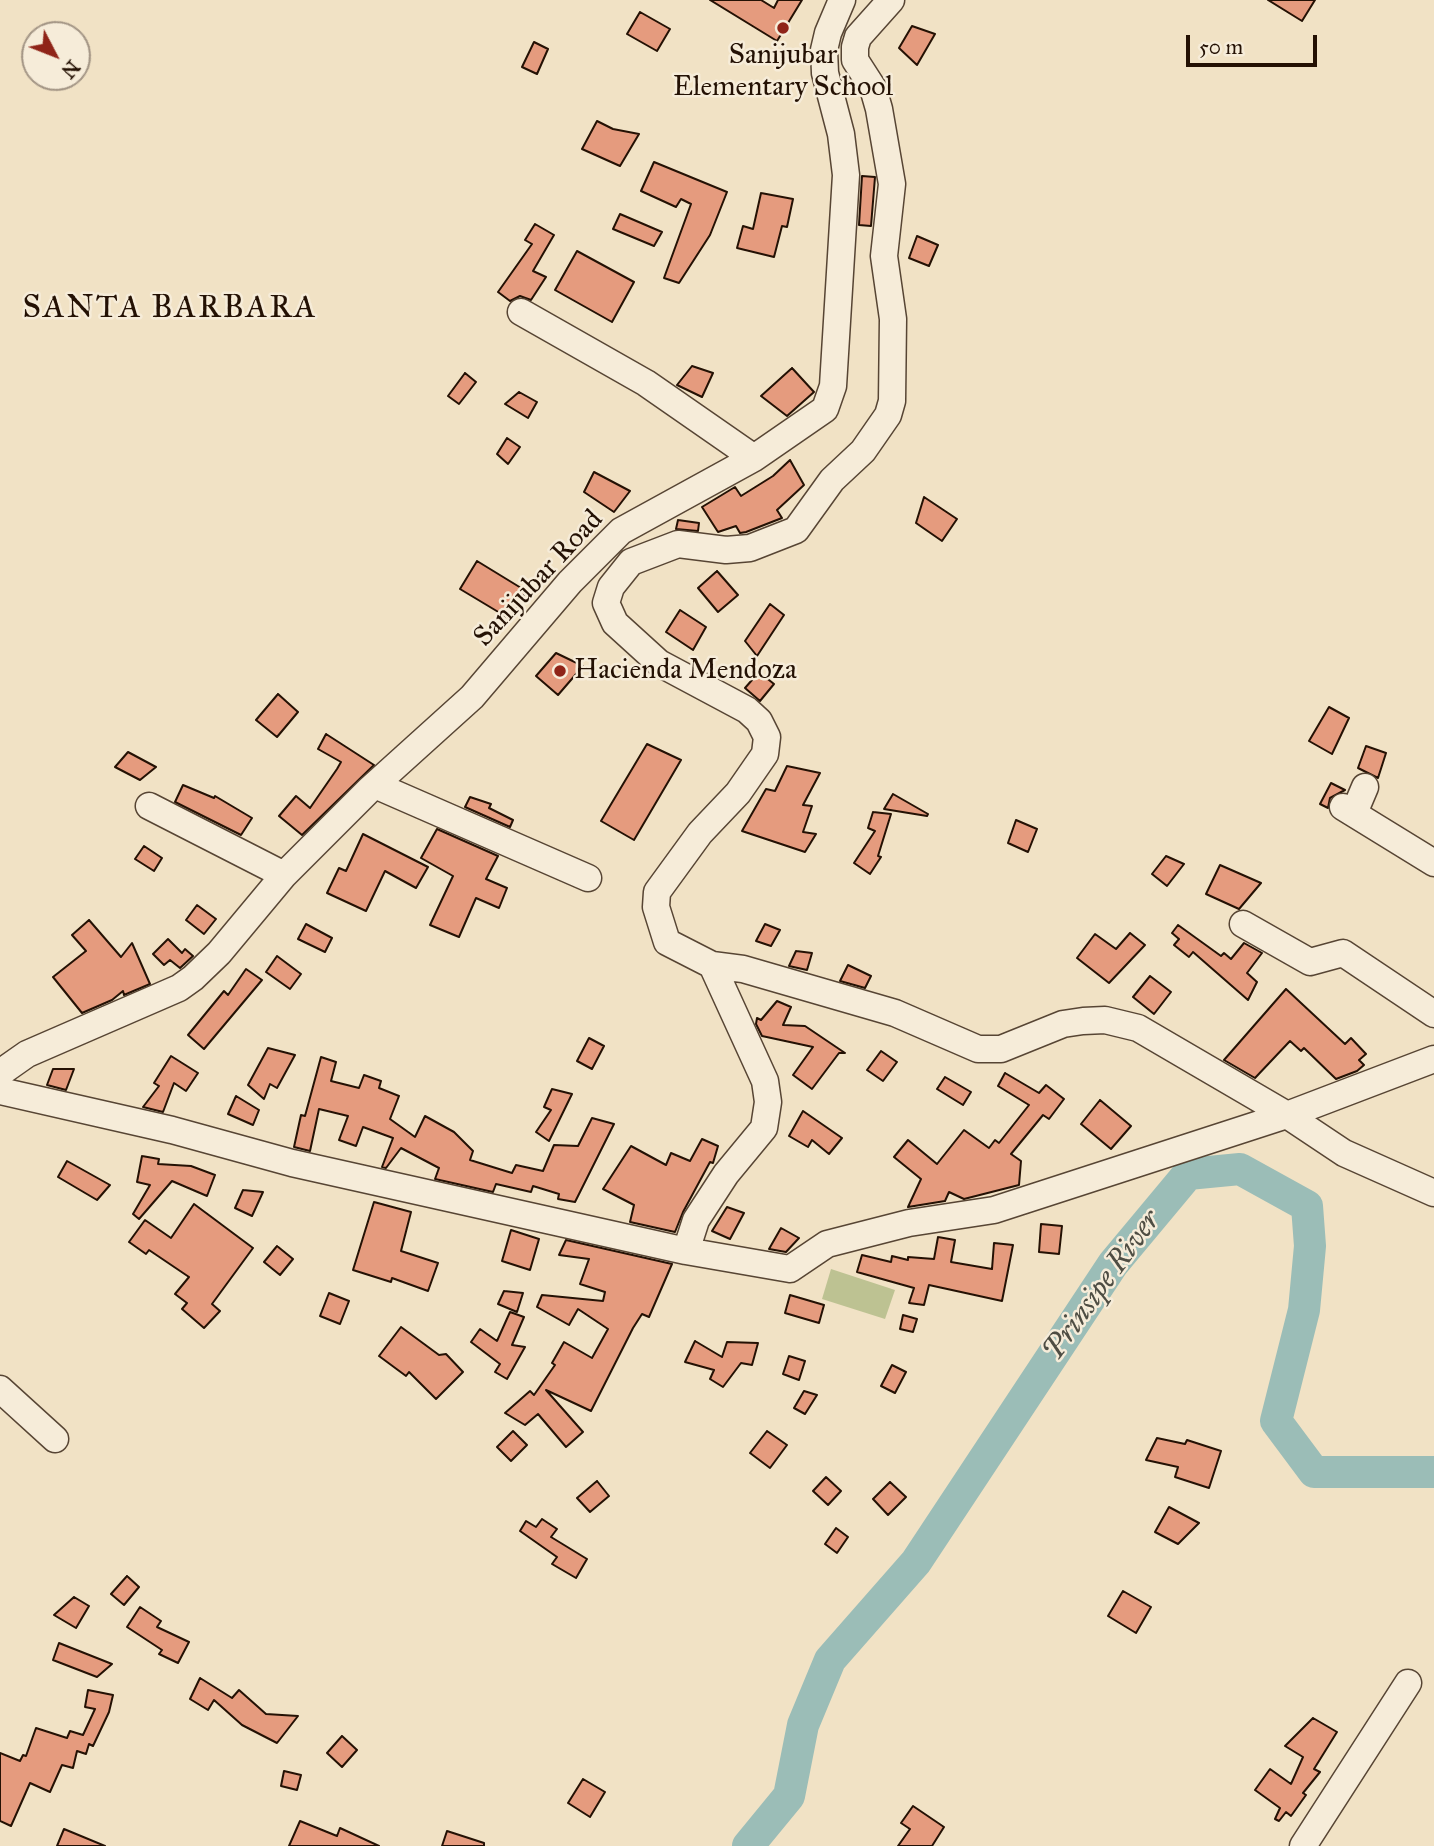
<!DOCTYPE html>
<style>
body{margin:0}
#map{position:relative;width:1434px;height:1846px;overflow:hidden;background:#f1e2c5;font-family:"IM FELL Great Primer",serif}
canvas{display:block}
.north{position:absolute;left:21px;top:21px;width:70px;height:70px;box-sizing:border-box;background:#f6ecd9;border:2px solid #a29484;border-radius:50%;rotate:132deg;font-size:19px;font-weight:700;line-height:28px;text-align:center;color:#241104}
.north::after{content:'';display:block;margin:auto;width:24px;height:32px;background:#8f2418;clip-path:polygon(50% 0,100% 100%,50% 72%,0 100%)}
.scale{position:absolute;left:1186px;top:35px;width:131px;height:32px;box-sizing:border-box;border:4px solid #241104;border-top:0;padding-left:9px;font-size:21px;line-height:24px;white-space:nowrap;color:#241104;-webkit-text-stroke:5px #f6ecd9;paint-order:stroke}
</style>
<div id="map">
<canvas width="1434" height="1846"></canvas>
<div class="north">N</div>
<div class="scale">50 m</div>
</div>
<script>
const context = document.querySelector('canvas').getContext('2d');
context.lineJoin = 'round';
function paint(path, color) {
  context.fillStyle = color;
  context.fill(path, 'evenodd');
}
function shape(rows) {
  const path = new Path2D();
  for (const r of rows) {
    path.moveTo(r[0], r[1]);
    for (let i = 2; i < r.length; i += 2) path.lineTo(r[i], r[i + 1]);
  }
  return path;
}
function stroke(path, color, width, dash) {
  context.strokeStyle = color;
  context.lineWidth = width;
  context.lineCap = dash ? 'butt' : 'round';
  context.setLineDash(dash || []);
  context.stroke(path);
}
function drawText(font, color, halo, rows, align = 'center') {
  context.font = font + ' "IM FELL Great Primer",serif';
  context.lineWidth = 5;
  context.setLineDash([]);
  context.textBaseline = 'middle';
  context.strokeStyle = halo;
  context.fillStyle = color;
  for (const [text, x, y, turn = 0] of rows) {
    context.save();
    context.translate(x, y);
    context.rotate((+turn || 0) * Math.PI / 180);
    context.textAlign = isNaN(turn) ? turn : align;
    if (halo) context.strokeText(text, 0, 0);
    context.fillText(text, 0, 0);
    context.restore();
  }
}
const green = shape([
 [831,1269,895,1290,885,1319,822,1299]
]);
const river = shape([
 [748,1846,789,1796,803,1725,830,1660,916,1562,1113,1264,1188,1174,1240,1169,1307,1206,1310,1246,1304,1310,1276,1421,1314,1472,1434,1472]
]);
const building = shape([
 [710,0,761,0,774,8,778,0,802,0,777,41,710,0],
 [1268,0,1315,0,1302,21,1268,0],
 [640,12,670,29,657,51,627,34,640,12],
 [912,26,935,34,917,65,899,48,912,26],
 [534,42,548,49,537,74,522,67,534,42],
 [597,121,613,129,639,134,620,166,582,149,597,121],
 [654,162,727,192,710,235,679,283,664,278,691,204,681,199,676,207,641,191,654,162],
 [862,176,875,177,871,226,859,225,862,176],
 [761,193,793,199,787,227,782,226,774,257,737,248,743,226,753,229,761,193],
 [620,214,662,232,654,246,613,229,620,214],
 [535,224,554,235,533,271,546,277,531,300,520,296,510,301,498,292,532,244,525,240,535,224],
 [917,236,938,245,929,266,909,258,917,236],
 [577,251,634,282,612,322,555,290,577,251],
 [692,366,713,373,702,397,677,385,692,366],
 [792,368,814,392,787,416,761,396,792,368],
 [465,373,476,382,459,404,448,396,465,373],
 [519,392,537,402,528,418,505,404,519,392],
 [507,438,520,447,508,464,497,454,507,438],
 [790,460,804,485,777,510,782,518,746,532,740,533,736,526,718,532,702,507,735,487,741,496,773,476,790,460],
 [594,472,630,491,614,512,584,492,594,472],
 [924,497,957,519,942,541,916,523,924,497],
 [678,520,699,523,698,531,676,529,678,520],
 [477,561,526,591,510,619,460,589,477,561],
 [717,571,738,595,718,612,698,588,717,571],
 [770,604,784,615,757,656,745,641,770,604],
 [680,610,706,627,693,650,666,632,680,610],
 [556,653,583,666,558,695,536,676,556,653],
 [759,672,774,684,760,701,745,688,759,672],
 [278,694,298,712,277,737,256,720,278,694],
 [1329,707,1349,718,1332,754,1309,741,1329,707],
 [326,734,374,765,302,835,279,816,296,796,310,808,337,769,341,762,318,749,326,734],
 [647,744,681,760,634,840,601,821,647,744],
 [1366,746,1386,753,1378,778,1358,768,1366,746],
 [128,752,156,767,140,780,115,767,128,752],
 [787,766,820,773,803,805,812,806,803,832,816,834,805,852,742,831,766,789,775,791,787,766],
 [1331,783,1345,790,1330,798,1328,808,1320,804,1331,783],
 [183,785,214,798,215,796,252,818,241,835,175,802,183,785],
 [893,794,928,814,927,816,884,809,893,794],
 [470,797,491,804,489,808,513,820,510,827,465,807,470,797],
 [873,812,891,814,878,856,881,857,870,874,854,863,875,831,868,828,873,812],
 [1016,820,1037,829,1028,852,1008,843,1016,820],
 [437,829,498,856,486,879,507,888,499,908,476,898,459,937,430,925,453,876,421,858,437,829],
 [363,834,428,867,416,888,385,871,366,911,327,893,339,868,346,871,363,834],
 [144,846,162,858,154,871,135,859,144,846],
 [1166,856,1184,864,1167,886,1152,874,1166,856],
 [1220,865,1261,883,1239,909,1206,894,1220,865],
 [197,905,216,919,204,934,186,920,197,905],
 [89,920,121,957,132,943,150,984,124,995,123,991,112,1000,82,1013,53,977,86,951,72,935,89,920],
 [306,924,332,938,325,952,298,939,306,924],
 [765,924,780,930,771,946,756,941,765,924],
 [1178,925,1221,956,1224,953,1231,959,1244,943,1262,953,1247,973,1257,982,1248,1000,1193,952,1189,957,1174,945,1179,939,1172,933,1178,925],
 [1130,933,1145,945,1109,983,1077,958,1095,934,1116,949,1130,933],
 [168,939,182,953,185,949,193,956,180,968,170,960,164,965,153,954,168,939],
 [796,951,812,953,807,970,789,966,796,951],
 [277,956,301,974,290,989,266,972,277,956],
 [848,965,871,976,865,988,840,981,848,965],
 [246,969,262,980,204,1049,188,1035,224,991,228,995,246,969],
 [1150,976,1171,992,1154,1014,1133,997,1150,976],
 [1286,989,1345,1044,1351,1038,1366,1054,1359,1060,1364,1065,1357,1071,1336,1079,1304,1048,1301,1051,1290,1041,1255,1078,1224,1060,1286,989],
 [777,1001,791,1007,783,1025,805,1026,845,1053,839,1053,812,1089,793,1075,813,1047,762,1036,756,1024,757,1018,761,1020,777,1001],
 [589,1038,604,1046,592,1069,577,1061,589,1038],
 [268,1048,295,1055,277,1088,270,1084,264,1099,248,1085,268,1048],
 [881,1051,897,1062,883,1081,867,1070,881,1051],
 [171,1056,198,1073,186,1091,174,1083,163,1112,143,1107,159,1086,154,1083,171,1056],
 [321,1057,336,1062,331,1081,359,1088,364,1075,381,1081,379,1088,399,1096,390,1119,415,1137,425,1116,454,1132,473,1151,470,1160,512,1173,516,1165,543,1171,554,1145,578,1146,592,1118,614,1124,575,1202,558,1199,559,1194,533,1186,531,1192,496,1184,493,1192,435,1179,439,1168,401,1148,386,1168,382,1167,393,1138,363,1127,356,1146,339,1140,348,1116,319,1109,310,1151,294,1147,301,1115,305,1116,321,1057],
 [53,1069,74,1069,66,1090,47,1085,53,1069],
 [1005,1073,1039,1093,1046,1085,1064,1099,1049,1119,1043,1115,1011,1154,1021,1161,1019,1185,964,1199,949,1192,945,1201,908,1207,921,1179,894,1157,908,1140,937,1164,964,1130,989,1148,995,1140,999,1143,1029,1105,998,1086,1005,1073],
 [945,1077,971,1092,963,1105,937,1089,945,1077],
 [552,1089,572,1094,549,1141,536,1132,551,1110,544,1107,552,1089],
 [236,1096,259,1110,253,1125,228,1114,236,1096],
 [1100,1100,1131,1126,1111,1149,1081,1124,1100,1100],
 [803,1111,842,1138,829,1154,812,1140,808,1147,789,1136,803,1111],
 [702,1139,718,1146,713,1163,710,1162,683,1212,675,1232,630,1222,634,1205,603,1189,631,1146,666,1165,671,1153,690,1161,702,1139],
 [142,1156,159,1159,158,1164,191,1166,215,1175,207,1196,172,1181,139,1219,133,1214,150,1185,137,1182,142,1156],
 [67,1161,110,1185,97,1200,58,1177,67,1161],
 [243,1190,263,1192,252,1216,235,1208,243,1190],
 [374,1202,411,1212,401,1251,438,1263,428,1291,392,1278,391,1282,353,1270,374,1202],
 [194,1204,253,1248,212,1304,220,1311,204,1328,182,1309,187,1303,175,1294,189,1277,149,1250,146,1254,129,1242,145,1220,171,1238,194,1204],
 [727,1207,744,1213,730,1239,712,1231,727,1207],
 [1041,1224,1062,1226,1059,1254,1039,1252,1041,1224],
 [781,1228,799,1238,786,1252,769,1249,781,1228],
 [511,1230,539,1239,530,1270,502,1261,511,1230],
 [938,1237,955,1240,951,1262,992,1269,994,1243,1013,1245,1002,1301,929,1285,924,1305,909,1303,914,1288,857,1272,862,1255,891,1262,892,1256,908,1260,908,1257,934,1259,938,1237],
 [566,1240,672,1264,649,1317,642,1314,633,1328,591,1411,546,1390,583,1432,566,1447,538,1414,525,1425,505,1413,530,1391,534,1395,555,1365,552,1363,564,1342,592,1358,608,1329,578,1309,569,1325,537,1307,542,1295,603,1301,605,1292,580,1284,589,1259,559,1255,566,1240],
 [277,1246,293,1259,280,1275,264,1262,277,1246],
 [504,1291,523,1293,517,1312,498,1304,504,1291],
 [329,1293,349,1301,340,1324,320,1316,329,1293],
 [790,1295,824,1305,819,1323,785,1313,790,1295],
 [510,1312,524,1317,512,1345,525,1347,507,1379,495,1372,500,1364,471,1342,480,1329,497,1341,510,1312],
 [903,1315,917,1319,913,1332,900,1329,903,1315],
 [401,1327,439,1355,446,1354,463,1372,436,1399,409,1372,406,1376,379,1356,401,1327],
 [695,1341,722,1357,727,1342,758,1343,752,1365,741,1363,723,1387,710,1379,714,1370,685,1362,695,1341],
 [789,1356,805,1361,799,1380,783,1374,789,1356],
 [892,1365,906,1372,895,1393,881,1386,892,1365],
 [804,1391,817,1395,805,1414,794,1408,804,1391],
 [513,1431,527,1445,511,1461,497,1447,513,1431],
 [767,1431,787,1445,770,1468,750,1453,767,1431],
 [1157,1438,1185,1444,1187,1440,1221,1451,1209,1488,1175,1477,1178,1467,1146,1460,1157,1438],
 [826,1477,841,1491,828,1505,813,1491,826,1477],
 [597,1481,609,1496,590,1512,577,1498,597,1481],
 [890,1482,906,1497,888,1515,873,1499,890,1482],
 [1169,1507,1199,1523,1178,1544,1155,1532,1169,1507],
 [542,1519,557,1529,551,1537,587,1559,576,1578,552,1564,557,1557,520,1531,526,1521,536,1527,542,1519],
 [836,1528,848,1537,837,1553,825,1544,836,1528],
 [127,1576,139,1587,124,1605,111,1594,127,1576],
 [1123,1591,1151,1607,1136,1633,1108,1616,1123,1591],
 [74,1597,89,1606,76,1628,54,1615,74,1597],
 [140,1607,161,1621,157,1627,189,1642,178,1663,159,1654,162,1650,127,1627,140,1607],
 [59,1643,112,1664,97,1677,53,1660,59,1643],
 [200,1678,232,1698,239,1690,266,1714,298,1716,277,1743,242,1725,214,1700,208,1710,190,1699,200,1678],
 [88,1690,113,1695,109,1712,93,1746,89,1744,86,1754,77,1751,73,1768,62,1765,50,1792,30,1783,11,1826,0,1821,0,1753,20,1761,23,1755,26,1756,36,1728,67,1738,70,1731,83,1735,95,1709,85,1707,88,1690],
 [1313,1718,1337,1732,1314,1769,1320,1772,1303,1793,1306,1795,1291,1816,1286,1812,1279,1821,1275,1819,1280,1808,1255,1790,1270,1769,1291,1784,1303,1757,1285,1746,1313,1718],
 [342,1736,357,1750,342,1767,327,1753,342,1736],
 [284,1771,301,1775,297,1790,281,1786,284,1771],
 [583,1779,605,1792,590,1817,568,1803,583,1779],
 [913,1806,944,1827,932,1846,898,1846,910,1829,901,1823,913,1806],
 [300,1821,337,1836,340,1828,379,1846,289,1846,300,1821],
 [64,1829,105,1846,57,1846,64,1829],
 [447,1831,484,1843,484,1846,442,1846,447,1831]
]);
const minor = shape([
 [891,0,858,37,855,47,855,60,873,88,879,109,892,184,884,256,893,319,892,401,888,415,863,451,832,480,796,530,750,548,726,550,678,544,631,562,611,587,606,603,615,623,659,663,747,710,759,721,767,737,765,754,738,793,700,833,657,892,656,907,667,942,712,965,743,969,895,1013,978,1049,1001,1049,1063,1024,1083,1021,1105,1020,1138,1028,1287,1115,1344,1153,1434,1193],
 [521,312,646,383,754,458],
 [375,785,588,878],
 [149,806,284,875],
 [1343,807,1434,863],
 [1354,813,1365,787],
 [1243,924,1310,962,1343,953,1434,1014],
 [0,1073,27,1054,179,988,193,978,219,953,284,875,369,790,472,697,570,582,621,531,754,458,825,409,833,386,846,175,841,134,825,73,824,50,828,33,842,0],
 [0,1091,172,1130,292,1163,686,1251,790,1269,827,1244,909,1223,994,1210,1287,1115,1434,1059],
 [686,1251,696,1220,726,1174,764,1128,768,1102,765,1081,712,965],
 [0,1389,55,1439],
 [1303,1846,1408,1683]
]);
const markers = [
 [783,28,7,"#8f2418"],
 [560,671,7,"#8f2418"]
];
const poiNames = [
 ["Sanijubar",783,56],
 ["Elementary School",783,88],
 ["Hacienda Mendoza",574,671,"left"]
];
const streetNames = [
 ["Sanijubar Road",539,579,-47]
];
const waterNames = [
 ["Prinsipe River",1103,1286,-54]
];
const quarterNames = [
 ["SANTA BARBARA",170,309]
];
paint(green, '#bdc292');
stroke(river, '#9bbdb7', 32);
paint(building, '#e59b7e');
stroke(building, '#241104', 2);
stroke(minor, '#574534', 29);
stroke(minor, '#f6ecd9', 26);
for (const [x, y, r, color] of markers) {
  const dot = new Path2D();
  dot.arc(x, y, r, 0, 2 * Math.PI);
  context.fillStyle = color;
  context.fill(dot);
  stroke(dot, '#f6ecd9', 2.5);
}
drawText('28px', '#241104', '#f6ecd9', poiNames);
drawText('28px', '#241104', '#f6ecd9', streetNames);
drawText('italic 30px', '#4e4d43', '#f6ecd9', waterNames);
context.letterSpacing = '2px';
drawText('32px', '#241104', '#f6ecd9', quarterNames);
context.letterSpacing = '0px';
</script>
